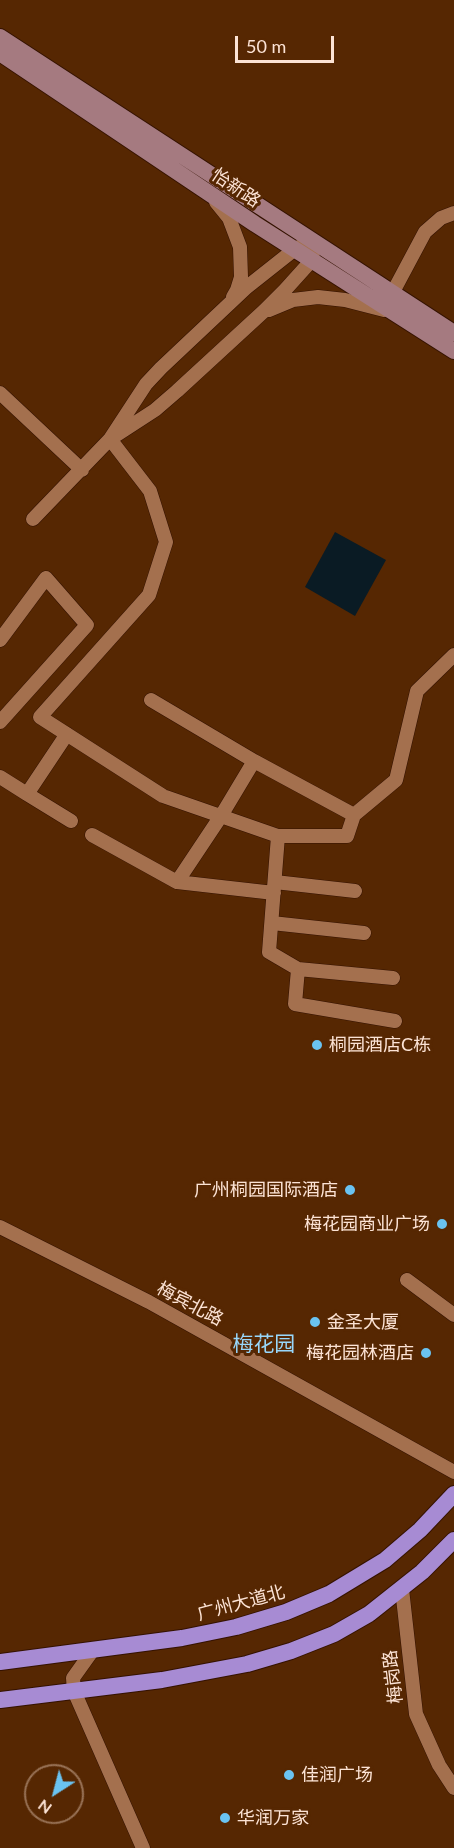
<!DOCTYPE html>
<meta charset="utf-8">
<style>
body{margin:0}
#map{position:relative;width:454px;height:1848px;overflow:hidden;background:#562702;font-family:Lato,sans-serif}
canvas{display:block}
.north{position:absolute;left:24px;top:1764px;width:60px;height:60px;box-sizing:border-box;background:#562702;border:2px solid #987256;border-radius:50%;rotate:216deg;font-size:16px;font-weight:700;line-height:24px;text-align:center;color:#fce3d5}
.north::after{content:'';display:block;margin:auto;width:21px;height:27px;background:#6ac3f1;clip-path:polygon(50% 0,100% 100%,50% 72%,0 100%)}
.scale{position:absolute;left:235px;top:36px;width:99px;height:27px;box-sizing:border-box;border:3px solid #fce3d5;border-top:0;padding-left:8px;font-size:18px;line-height:21px;white-space:nowrap;color:#fce3d5;-webkit-text-stroke:4px #562702;paint-order:stroke}
</style>
<div id="map">
<canvas width="454" height="1848"></canvas>
<div class="north">N</div>
<div class="scale">50 m</div>
</div>
<script>
const context = document.querySelector('canvas').getContext('2d');
context.lineJoin = 'round';
function paint(path, color) {
  context.fillStyle = color;
  context.fill(path, 'evenodd');
}
function shape(rows) {
  const path = new Path2D();
  for (const r of rows) {
    path.moveTo(r[0], r[1]);
    for (let i = 2; i < r.length; i += 2) path.lineTo(r[i], r[i + 1]);
  }
  return path;
}
function stroke(path, color, width, dash) {
  context.strokeStyle = color;
  context.lineWidth = width;
  context.lineCap = dash ? 'butt' : 'round';
  context.setLineDash(dash || []);
  context.stroke(path);
}
function drawText(font, color, halo, rows, align = 'center') {
  context.font = font + ' Lato,"Noto Sans SC",sans-serif';
  context.lineWidth = 6;
  context.setLineDash([]);
  context.textBaseline = 'middle';
  context.strokeStyle = halo;
  context.fillStyle = color;
  for (const [text, x, y, turn = 0] of rows) {
    context.save();
    context.translate(x, y);
    context.rotate((+turn || 0) * Math.PI / 180);
    context.textAlign = isNaN(turn) ? turn : align;
    if (halo) context.strokeText(text, 0, 0);
    context.fillText(text, 0, 0);
    context.restore();
  }
}
const water = shape([
 [335,532,386,560,355,616,305,587]
]);
const minor = shape([
 [216,202,229,218,240,247,241,277,237,290,233,297],
 [393,292,425,232,441,218,454,213],
 [269,310,293,300,318,297,345,300,384,310],
 [0,393,82,470],
 [115,436,155,410,177,391,264,311,285,290,312,260,313,250],
 [110,439,150,491,166,542,149,595,40,717,163,796,278,836,347,836,354,815,396,780,417,691,454,655],
 [33,519,110,439,146,384,161,368,247,287,295,249,304,245],
 [0,640,46,578,87,625,0,722],
 [151,700,254,761],
 [67,734,27,794,71,821],
 [0,777,27,794],
 [92,835,177,882],
 [278,836,269,952,298,969,295,1004,395,1021],
 [275,882,355,891],
 [274,893,177,882,221,816,254,761,354,815],
 [272,923,364,933],
 [298,969,393,978],
 [0,1227,149,1302,454,1472],
 [407,1280,454,1315],
 [402,1589,416,1714,439,1765,454,1788],
 [93,1650,73,1678,74,1691,143,1848]
]);
const secondary = shape([
 [0,37,454,333],
 [0,53,255,224,454,351]
]);
const trunk = shape([
 [0,1662,182,1638,236,1627,286,1612,329,1594,385,1560,420,1530,454,1494],
 [0,1700,162,1680,247,1664,291,1651,334,1634,369,1614,422,1572,454,1540]
]);
const markers = [
 [317,1045,6,"#6ac3f1"],
 [350,1190,6,"#6ac3f1"],
 [442,1224,6,"#6ac3f1"],
 [315,1322,6,"#6ac3f1"],
 [426,1353,6,"#6ac3f1"],
 [289,1775,6,"#6ac3f1"],
 [225,1818,6,"#6ac3f1"]
];
const streetNames = [
 ["怡新路",236,188,34],
 ["梅宾北路",190,1304,28],
 ["广州大道北",241,1603,-15],
 ["梅岗路",393,1677,-97]
];
const poiNames = [
 ["桐园酒店C栋",329,1045],
 ["广州桐园国际酒店",338,1190,"right"],
 ["梅花园商业广场",430,1224,"right"],
 ["金圣大厦",327,1322],
 ["梅花园林酒店",414,1353,"right"],
 ["佳润广场",301,1775],
 ["华润万家",237,1818]
];
const quarterNames = [
 ["梅花园",264,1344]
];
paint(water, '#0a1b24');
stroke(minor, '#341200', 15);
stroke(secondary, '#341200', 18);
stroke(trunk, '#341200', 18);
stroke(minor, '#a4704e', 14);
stroke(secondary, '#a57a80', 16);
stroke(trunk, '#a78bd3', 16);
for (const [x, y, r, color] of markers) {
  const dot = new Path2D();
  dot.arc(x, y, r, 0, 2 * Math.PI);
  context.fillStyle = color;
  context.fill(dot);
  stroke(dot, '#562702', 2);
}
drawText('18px', '#fce3d5', '#562702', streetNames);
drawText('18px', '#fce3d5', '#562702', poiNames, 'left');
drawText('21px', '#98d7fa', '#562702', quarterNames);
</script>
